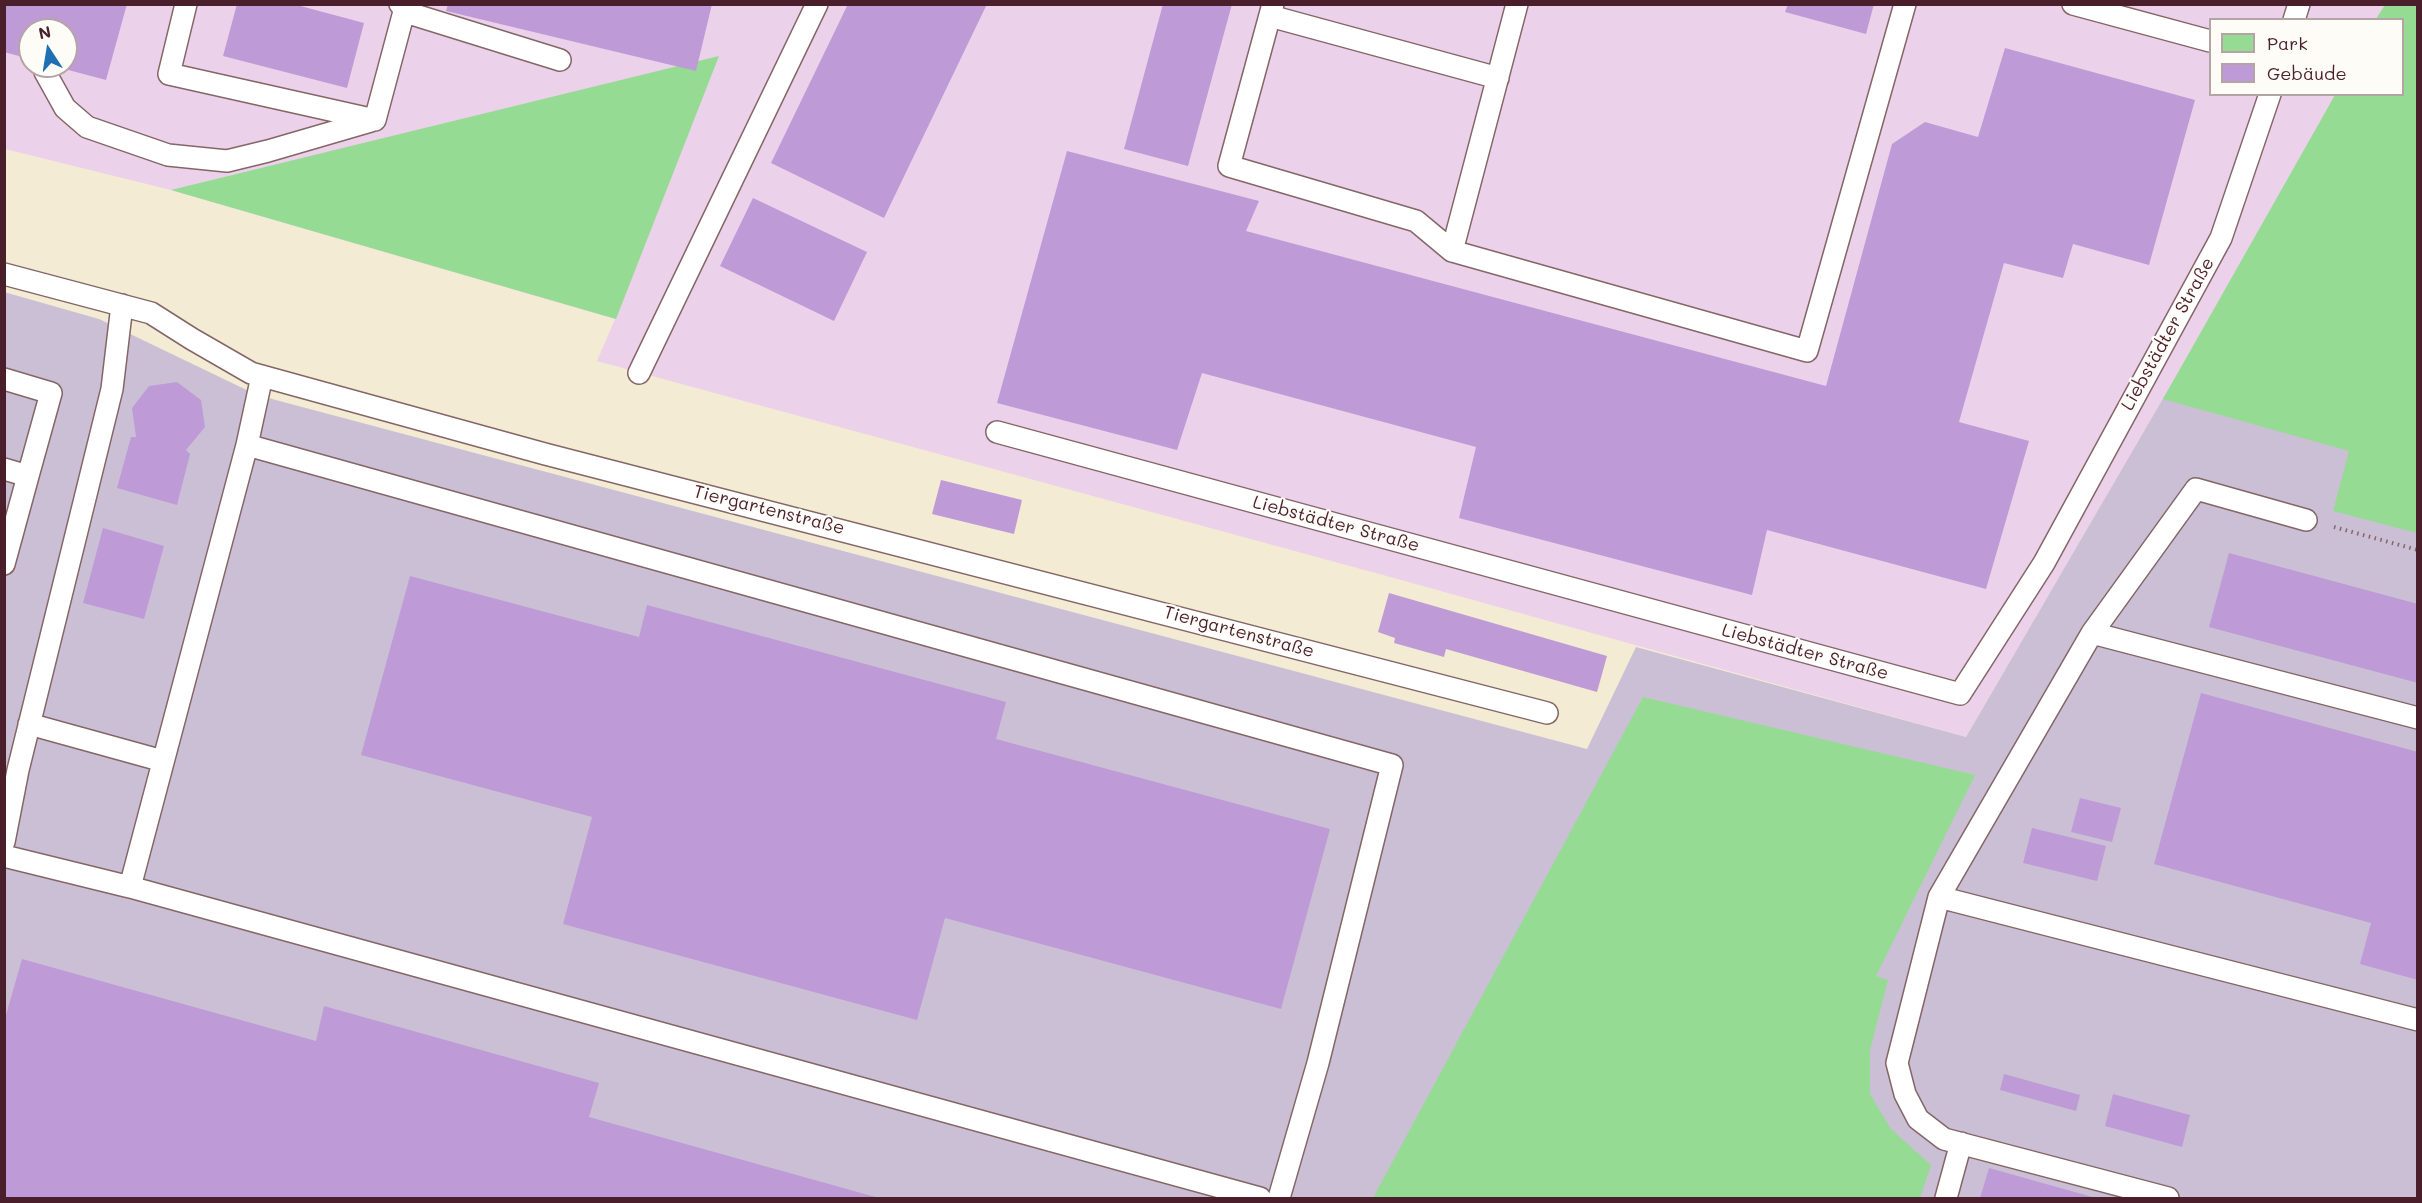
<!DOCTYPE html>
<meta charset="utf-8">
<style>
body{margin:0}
#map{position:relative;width:2422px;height:1203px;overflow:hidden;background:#f3ebd4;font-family:Mali,sans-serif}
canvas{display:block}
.frame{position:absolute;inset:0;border:6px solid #4a1f2b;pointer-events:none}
.legend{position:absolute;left:2209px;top:18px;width:195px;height:78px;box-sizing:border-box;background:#fdfcf7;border:2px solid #b5a4a5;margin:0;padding:8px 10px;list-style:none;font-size:18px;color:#4a1f2b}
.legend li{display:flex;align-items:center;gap:12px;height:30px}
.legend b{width:30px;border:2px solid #b5a4a5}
.north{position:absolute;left:18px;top:18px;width:60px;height:60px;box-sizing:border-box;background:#fdfcf7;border:2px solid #b5a4a5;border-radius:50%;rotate:348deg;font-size:16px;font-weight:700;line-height:24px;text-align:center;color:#4a1f2b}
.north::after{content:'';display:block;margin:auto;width:21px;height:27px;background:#1f6fb2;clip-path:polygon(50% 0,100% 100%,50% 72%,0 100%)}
</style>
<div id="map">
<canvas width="2422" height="1203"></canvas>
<div class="frame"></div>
<ul class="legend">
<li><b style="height:16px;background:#96db94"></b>Park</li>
<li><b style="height:16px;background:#be9bd7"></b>Gebäude</li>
</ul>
<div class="north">N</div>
</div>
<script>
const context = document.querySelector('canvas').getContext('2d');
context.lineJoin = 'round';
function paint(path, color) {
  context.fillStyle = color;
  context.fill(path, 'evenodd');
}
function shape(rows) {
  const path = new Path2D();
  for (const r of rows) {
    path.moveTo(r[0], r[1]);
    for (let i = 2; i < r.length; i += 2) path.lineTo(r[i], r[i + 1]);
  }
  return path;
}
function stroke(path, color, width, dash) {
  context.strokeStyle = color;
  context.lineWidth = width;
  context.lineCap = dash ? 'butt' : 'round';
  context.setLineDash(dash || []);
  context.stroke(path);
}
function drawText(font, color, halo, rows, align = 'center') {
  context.font = font + ' Mali,sans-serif';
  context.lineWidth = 4.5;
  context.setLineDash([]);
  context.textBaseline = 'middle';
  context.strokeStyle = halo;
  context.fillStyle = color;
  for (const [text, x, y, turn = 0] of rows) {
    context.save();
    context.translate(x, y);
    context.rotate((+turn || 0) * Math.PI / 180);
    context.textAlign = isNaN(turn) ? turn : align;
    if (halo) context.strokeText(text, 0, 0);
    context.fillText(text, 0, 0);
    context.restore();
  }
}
const built = shape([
 [5,5,2385,5,2376,19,2210,20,2210,94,2335,95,2254,242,1966,737,1394,578,597,361,615,319,171,190,5,149],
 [30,30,66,30,66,66,30,66]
]);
const industrial = shape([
 [2385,5,2417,5,2417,1198,5,1198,4,292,99,319,257,395,1587,749,1636,647,1966,737,2254,242,2335,95,2402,94,2402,20,2376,19]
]);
const green = shape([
 [2385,5,2417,5,2417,533,2333,511,2349,451,2163,399,2335,95,2402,94,2402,20,2376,19],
 [719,56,616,319,171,190],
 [1643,697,1975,775,1876,976,1888,980,1870,1050,1870,1094,1891,1129,1931,1165,1920,1198,1373,1198]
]);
const building = shape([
 [4,4,127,4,106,80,57,67,66,66,66,30,30,30,30,59,4,52],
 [237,4,293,4,364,23,347,88,223,56],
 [448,4,712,4,696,71,446,11],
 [848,4,987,4,884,218,771,163],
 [1163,4,1232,4,1188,166,1124,149],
 [1788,4,1874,4,1866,34,1785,12],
 [2005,48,2195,100,2149,265,2073,244,2063,278,2004,263,1959,422,2029,441,1986,589,1767,530,1752,595,1459,518,1476,447,1202,373,1177,450,997,403,1067,151,1259,201,1246,231,1826,386,1892,144,1925,122,1978,137],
 [753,198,867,252,834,321,720,266],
 [177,382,201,400,205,427,186,450,190,454,177,505,117,488,131,437,136,437,132,408,149,386],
 [941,480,1022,500,1014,534,932,514],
 [103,528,164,546,144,619,83,603],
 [2229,553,2418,604,2418,683,2209,627],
 [410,576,639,637,647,605,1006,702,996,739,1330,829,1281,1009,945,918,917,1020,563,924,592,817,361,755],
 [1389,593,1607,656,1597,692,1446,649,1444,657,1394,643,1395,638,1378,632],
 [2201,693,2418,752,2418,980,2360,964,2371,923,2154,864],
 [2080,798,2121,808,2112,842,2071,832],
 [2032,828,2106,846,2097,881,2023,863],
 [22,959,316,1041,324,1006,599,1083,589,1117,879,1198,4,1198,4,1022],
 [2004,1074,2080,1095,2076,1111,2000,1090],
 [2113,1094,2190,1115,2182,1147,2105,1126],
 [1989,1168,2096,1198,1980,1198]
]);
const path = shape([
 [2334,527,2418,550]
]);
const lane = shape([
 [186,4,169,74,375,120,406,4],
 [400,4,406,6,415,15,560,60],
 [1273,4,1229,166,1416,221,1452,251,1807,351,1905,4],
 [2073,4,2210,41],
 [1270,16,1498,78],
 [2294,20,2299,4],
 [45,72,65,108,87,127,168,155,227,161,268,151,371,121],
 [1452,251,1517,4],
 [4,274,151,313,192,339,251,373,545,454,1547,713],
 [639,373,817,4],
 [262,376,247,445,130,887,1260,1198],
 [4,379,51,393,28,476,4,469],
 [997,432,1960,694,2044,563,2221,238,2270,94],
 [247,445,1392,765,1318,1063,1279,1198],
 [4,564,28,476],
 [2092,633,2418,718],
 [29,724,163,761],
 [4,842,18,770,112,389,122,305],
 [4,856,130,887],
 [1939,897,2418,1020],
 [1946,1198,1961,1143],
 [2168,1198,1944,1139,1918,1119,1905,1094,1897,1063,1939,897,2092,633,2196,489,2306,520]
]);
const streetNames = [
 ["Liebstädter Straße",2168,334,-61],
 ["Tiergartenstraße",769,510,14],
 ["Liebstädter Straße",1336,524,15],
 ["Tiergartenstraße",1239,632,15],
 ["Liebstädter Straße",1805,652,15]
];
paint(built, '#ecd1ea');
paint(industrial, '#cbbfd5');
paint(green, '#96db94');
paint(building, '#be9bd7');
stroke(lane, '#856666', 24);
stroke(path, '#856666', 4, [1.5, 4.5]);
stroke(lane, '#fff', 21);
drawText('18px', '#4a1f2b', '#fdfcf7', streetNames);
</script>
